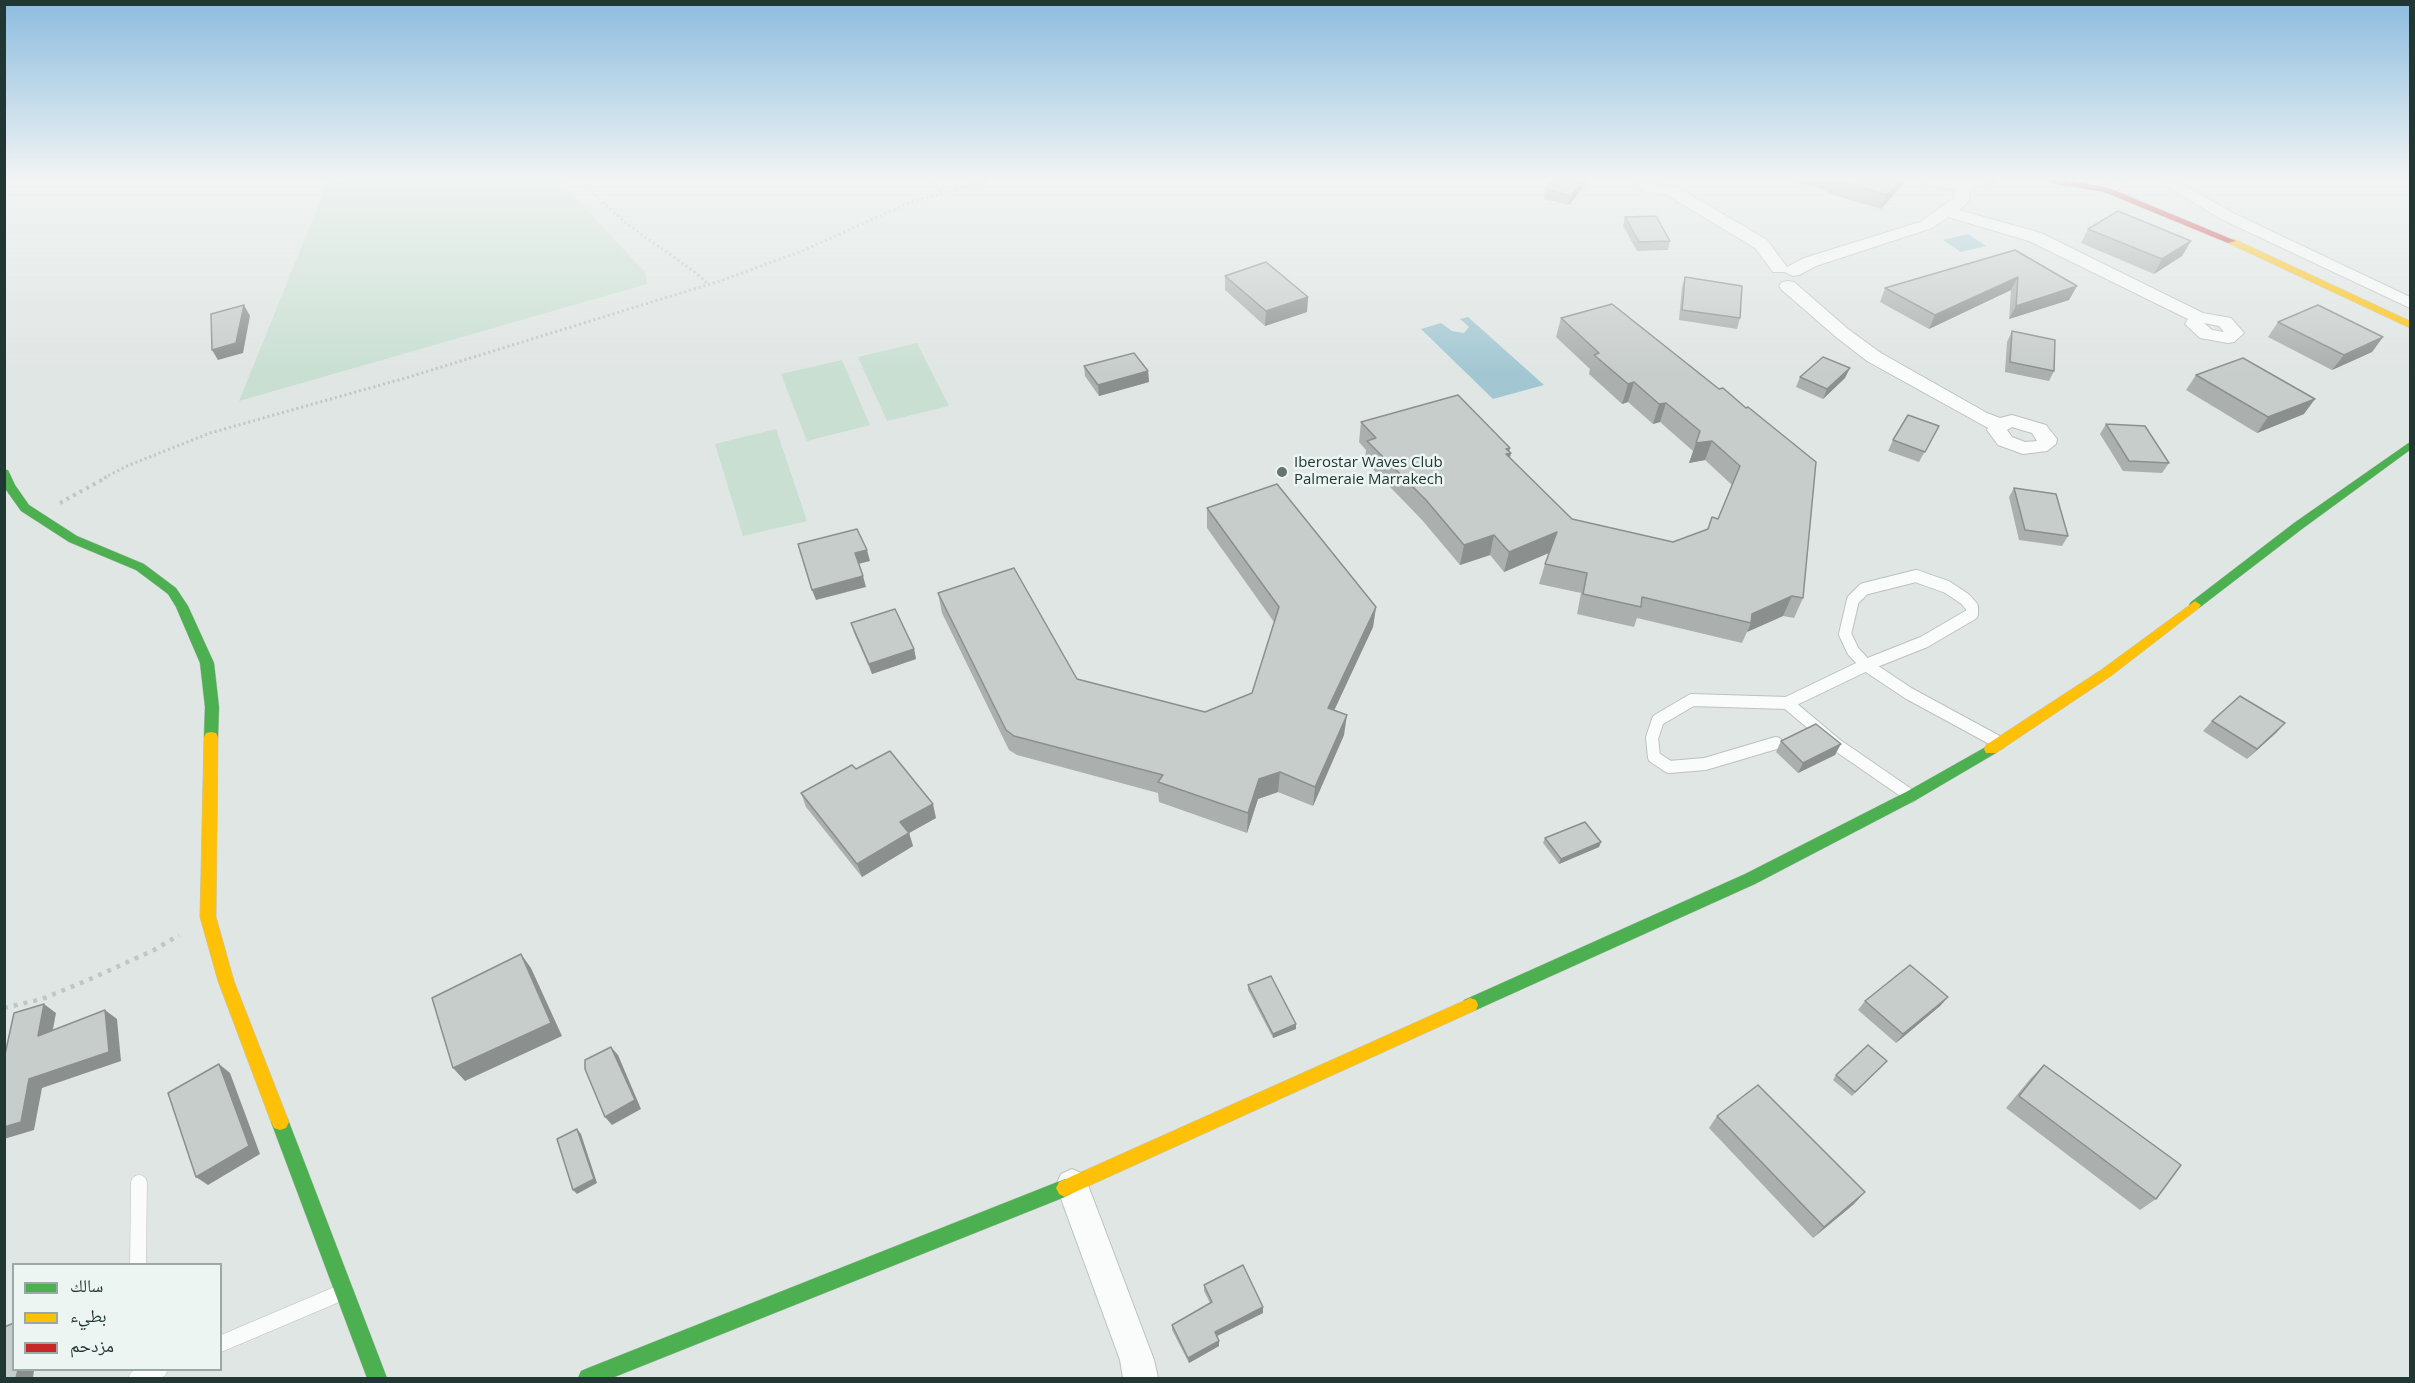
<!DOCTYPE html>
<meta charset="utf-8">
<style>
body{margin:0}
#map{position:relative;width:2415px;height:1383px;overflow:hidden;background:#e0e6e4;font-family:"Open Sans","Noto Naskh Arabic",sans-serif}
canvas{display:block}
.frame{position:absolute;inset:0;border:6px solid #203733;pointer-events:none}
.legend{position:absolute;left:12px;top:1263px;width:210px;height:108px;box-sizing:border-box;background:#edf5f2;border:2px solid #9ba9a6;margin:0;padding:8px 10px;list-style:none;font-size:18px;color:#203733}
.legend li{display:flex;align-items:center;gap:12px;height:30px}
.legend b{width:30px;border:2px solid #9ba9a6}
</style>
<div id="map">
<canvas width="2415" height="1383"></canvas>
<div class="frame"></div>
<ul class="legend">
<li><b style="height:8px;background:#4caf50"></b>سالك</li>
<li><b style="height:8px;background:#ffc107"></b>بطيء</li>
<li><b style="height:8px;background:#c62828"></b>مزدحم</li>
</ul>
</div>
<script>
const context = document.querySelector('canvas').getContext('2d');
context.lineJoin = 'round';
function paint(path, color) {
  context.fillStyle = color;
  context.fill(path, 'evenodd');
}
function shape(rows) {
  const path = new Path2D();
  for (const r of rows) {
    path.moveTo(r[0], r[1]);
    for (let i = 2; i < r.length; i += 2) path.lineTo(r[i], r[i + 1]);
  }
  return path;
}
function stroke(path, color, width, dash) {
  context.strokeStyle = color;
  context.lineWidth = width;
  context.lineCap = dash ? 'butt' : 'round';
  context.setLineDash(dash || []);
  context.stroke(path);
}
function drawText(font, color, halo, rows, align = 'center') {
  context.font = font + ' "Open Sans",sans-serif';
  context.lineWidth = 5;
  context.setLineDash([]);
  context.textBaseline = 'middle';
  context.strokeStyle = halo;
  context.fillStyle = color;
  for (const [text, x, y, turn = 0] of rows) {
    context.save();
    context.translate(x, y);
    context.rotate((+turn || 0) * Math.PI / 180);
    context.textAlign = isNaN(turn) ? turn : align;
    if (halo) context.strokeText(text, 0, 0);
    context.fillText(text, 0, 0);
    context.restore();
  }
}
const green = shape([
 [348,180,559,180,645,272,647,284,239,401,327,184],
 [917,343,949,406,887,421,858,357],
 [842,360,870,425,807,441,781,374],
 [776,429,807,521,743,536,715,444]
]);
const water = shape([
 [1968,234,1986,246,1961,252,1943,240],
 [1468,317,1544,385,1493,399,1421,329,1441,323,1452,331,1464,333,1469,327,1460,319]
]);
const pathFar2 = shape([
 [582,180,604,204,630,226,696,273,709,285],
 [928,180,942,191],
 [104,478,127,466,210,433,409,377,723,280,802,251,911,202,989,180]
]);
const pathFar1 = shape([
 [60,503,107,477]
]);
const path = shape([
 [4,1008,42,999,88,980,154,950,179,935]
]);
const laneFar1 = shape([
 [1916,576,1947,587,1965,599,1972,607,1972,614,1924,642,1866,665,1853,651,1845,634,1853,600,1864,589,1916,576],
 [1866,665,1908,693,2000,743],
 [1787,703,1837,745,1911,796],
 [1776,743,1705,764,1669,767,1654,757,1652,738,1658,720,1692,700,1787,703,1866,665]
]);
const lane = shape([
 [138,1264,139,1183],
 [220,1344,338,1294],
 [137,1378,159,1370]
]);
const street = shape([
 [1629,180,1647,180,1655,184,1677,187,1767,240,1787,267,1804,258,1920,222,1953,199,1955,190,1921,183,1919,180,1995,180,1993,183,1971,189,1969,201,1959,210,2041,233,2203,313,2231,318,2244,333,2234,342,2228,343,2200,338,2185,324,2188,319,2029,241,1948,217,1932,228,1816,266,1799,275,1793,276,1785,272,1773,272,1755,248,1667,195,1645,192,1629,180],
 [2204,323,2219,326,2224,332,2212,330,2204,323],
 [2112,180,2131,180,2112,193,2100,193,2098,190,2100,187,2112,180],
 [2156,180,2175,180,2233,213,2410,297,2410,308,2221,219,2156,180],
 [1788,281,1794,282,1848,329,1881,353,1987,413,2000,418,2012,415,2046,425,2057,439,2056,444,2047,451,2023,454,1998,445,1987,430,1988,428,1867,361,1836,337,1782,290,1779,286,1782,282,1788,281],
 [2012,427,2032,433,2037,441,2025,442,2012,437,2007,430,2012,427],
 [1072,1169,1083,1174,1088,1185,1154,1360,1158,1378,1123,1378,1120,1360,1056,1185,1061,1174,1072,1169]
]);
const fast = shape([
 [2410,442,2410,450,2302,529,2199,608,2191,608,2189,605,2191,602,2294,523,2410,442],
 [4,470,8,470,15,485,29,505,77,536,144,564,176,588,188,606,214,663,219,707,218,737,216,741,211,742,206,741,204,737,205,707,200,663,176,607,168,594,136,570,69,542,21,511,4,487,4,470],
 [1991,744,1996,745,1998,749,1996,753,1916,800,1755,884,1476,1010,1470,1012,1464,1010,1462,1005,1464,1000,1745,874,1906,792,1991,744],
 [280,1114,286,1116,289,1122,387,1378,367,1378,271,1122,274,1116,280,1114],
 [1065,1179,1071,1182,1074,1188,1071,1194,1065,1197,612,1378,578,1378,581,1371,588,1368,1065,1179]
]);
const slow = shape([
 [2228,239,2234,239,2410,321,2410,328,2228,243,2228,239],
 [2195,601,2201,605,2199,608,2111,676,1996,753,1986,753,1984,749,1986,745,2101,670,2195,601],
 [211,732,216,733,218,737,216,917,234,981,289,1122,286,1128,280,1130,274,1128,271,1122,218,981,200,917,204,737,206,733,211,732],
 [1470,998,1476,1000,1478,1005,1476,1010,1071,1194,1065,1197,1059,1194,1056,1188,1059,1182,1470,998]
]);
const jam = shape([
 [2048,180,2065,180,2109,188,2236,241,2228,243,2104,192,2052,183,2048,180]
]);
const wall = shape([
 [1790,180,1906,180,1905,182,1881,209,1827,193,1828,191],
 [1585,185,1569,205,1544,199,1545,189],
 [1625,217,1670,241,1668,250,1637,251,1623,226],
 [2088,229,2191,241,2182,256,2154,274,2081,243],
 [2015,250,2077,286,2069,300,2009,319,2011,290,1929,329,1880,302,1885,288],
 [1225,276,1308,297,1307,312,1265,326,1225,290],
 [1685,277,1740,318,1737,329,1679,320,1682,287],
 [1561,318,1719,389,1803,598,1794,618,1783,616,1747,632,1742,643,1637,618,1634,627,1577,614,1581,593,1539,584,1545,564,1549,553,1504,572,1490,555,1460,565,1422,520,1365,461,1366,450,1359,442,1361,422,1509,452,1510,458,1572,519,1673,542,1708,529,1718,519,1732,485,1705,460,1689,463,1693,451,1660,422,1653,424,1628,402,1622,404,1589,374,1590,369,1556,337],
 [2278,322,2383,337,2372,352,2332,370,2268,337],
 [2012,331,2054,371,2049,381,2005,372,2007,342],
 [1084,366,1148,371,1149,382,1099,396,1085,376],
 [2196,375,2304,414,2257,433,2186,390],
 [1800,377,1845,378,1823,399,1796,387],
 [2106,424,2169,463,2162,473,2123,471,2100,434],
 [1939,426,1919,462,1888,451,1893,440],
 [2014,488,2068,536,2062,546,2019,540,2009,497],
 [1207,508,1376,607,1373,627,1334,710,1344,735,1313,806,1278,792,1258,799,1247,833,1159,802,1158,793,1017,755,1009,750,942,613,938,593,1077,679,1205,712,1252,693,1274,622,1207,528],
 [851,623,914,649,916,659,872,674,854,633],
 [2212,721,2285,723,2276,733,2247,759,2203,731],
 [1781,741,1835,755,1798,773,1776,752],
 [856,769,936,818,909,833,913,846,862,877,806,807,801,793],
 [1545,838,1601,842,1599,847,1559,864,1543,843],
 [1248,985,1296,1024,1296,1029,1273,1038,1248,990],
 [1948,997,1940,1006,1896,1043,1858,1010,1865,1001],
 [1887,1061,1852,1096,1833,1080,1836,1075],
 [2044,1065,2156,1199,2140,1210,2006,1108,2031,1078],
 [1717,1116,1854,1204,1813,1238,1709,1128],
 [1204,1285,1263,1307,1263,1313,1217,1336,1219,1341,1219,1346,1189,1363,1172,1330,1172,1325,1210,1303,1204,1291]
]);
const shadedWall = shape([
 [1584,180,1588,180,1585,185,1569,205,1571,196],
 [1900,180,1906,180,1905,182,1881,209,1887,195],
 [2191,241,2182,256,2154,274,2162,259],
 [2018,277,2011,290,1929,329,1935,315],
 [2077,286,2069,300,2009,319,2016,306],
 [1308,297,1307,312,1265,326,1266,311],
 [244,305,250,316,243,353,218,360,212,350],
 [2383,337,2372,352,2332,370,2344,355],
 [1850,368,1845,378,1823,399,1827,389],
 [1148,371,1149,382,1099,396,1098,385],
 [1634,382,1628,402,1622,404,1628,384],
 [2315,399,2304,414,2257,433,2268,417],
 [1666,403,1660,422,1653,424,1659,404],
 [1712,441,1705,460,1689,463,1696,443],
 [1510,448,1509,453,1511,453,1507,473,1506,449],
 [1557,532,1551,552,1504,572,1509,552],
 [1494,535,1490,555,1460,565,1464,545],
 [867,550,870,561,858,564,855,553],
 [863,576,866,587,816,600,812,590],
 [1792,596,1783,616,1747,632,1751,623,1752,614],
 [1376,607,1373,627,1326,728,1328,708],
 [914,649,916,659,872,674,869,664],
 [1347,715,1344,735,1313,806,1315,787],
 [2285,723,2276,733,2247,759,2257,749],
 [1841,744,1835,755,1798,773,1803,763],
 [1280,772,1278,792,1258,799,1247,833,1248,813,1259,779],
 [933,804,936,818,909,833,913,846,862,877,857,864,900,822],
 [1601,842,1599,847,1559,864,1561,859],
 [521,954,531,968,562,1036,465,1081,453,1068],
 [1948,997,1940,1006,1896,1043,1903,1034],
 [44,1004,56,1013,50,1045,38,1036],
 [105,1010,117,1019,121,1061,42,1088,34,1130,4,1139,4,1127,29,1079],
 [1296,1024,1296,1029,1273,1038,1273,1034],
 [611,1047,618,1055,641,1109,612,1125,605,1117],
 [219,1064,230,1073,260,1154,208,1185,196,1177],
 [577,1129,581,1134,597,1183,577,1194,573,1190],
 [1865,1192,1854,1204,1813,1238,1824,1227],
 [1263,1307,1263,1313,1215,1337,1215,1332],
 [1219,1341,1219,1346,1189,1363,1188,1358],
 [18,1370,34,1370,33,1378,16,1378]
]);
const building = shape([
 [1553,180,1584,180,1571,196,1545,189,1553,180],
 [1837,180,1900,180,1887,195,1837,180],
 [2118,211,2191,241,2162,259,2088,229,2118,211],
 [1656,216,1670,241,1639,242,1625,217,1656,216],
 [2015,250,2077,286,2016,306,2018,277,1935,315,1885,288,2015,250],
 [1266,262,1308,297,1266,311,1225,276,1266,262],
 [1685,277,1742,286,1740,318,1682,310,1685,277],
 [1612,304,1719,389,1723,388,1746,408,1748,407,1816,462,1803,598,1792,596,1752,614,1751,623,1642,597,1641,607,1583,594,1587,573,1545,564,1557,532,1509,552,1494,535,1464,545,1426,500,1367,441,1376,438,1361,422,1458,395,1510,448,1506,449,1511,453,1506,454,1572,519,1673,542,1708,529,1712,517,1718,519,1740,466,1712,441,1696,443,1700,431,1666,403,1659,404,1634,382,1628,384,1594,355,1599,353,1561,318,1612,304],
 [244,305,236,343,212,350,211,314,244,305],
 [2318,305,2383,337,2344,355,2278,322,2318,305],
 [2012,331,2055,340,2054,371,2010,362,2012,331],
 [1134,353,1148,371,1098,385,1084,366,1134,353],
 [1823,357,1850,368,1827,389,1800,377,1823,357],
 [2243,358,2315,399,2268,417,2196,375,2243,358],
 [1908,415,1939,426,1925,452,1893,440,1908,415],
 [2106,424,2145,426,2169,463,2129,461,2106,424],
 [1277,484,1376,607,1328,708,1347,715,1315,787,1280,772,1259,779,1248,813,1158,782,1163,775,1014,736,1006,730,938,593,1014,568,1077,679,1205,712,1252,693,1279,607,1207,508,1277,484],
 [2014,488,2056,494,2068,536,2025,530,2014,488],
 [857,529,867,550,855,553,863,576,812,590,798,544,857,529],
 [895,609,914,649,869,664,851,623,895,609],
 [2240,696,2285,723,2257,749,2212,721,2240,696],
 [1816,724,1841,744,1803,763,1781,741,1816,724],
 [890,751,933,804,900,822,909,833,857,864,801,793,852,765,856,769,890,751],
 [1585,822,1601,842,1561,859,1545,838,1585,822],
 [521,954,551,1023,453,1068,432,998,521,954],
 [1910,965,1948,997,1903,1034,1865,1001,1910,965],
 [1271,976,1296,1024,1273,1034,1248,985,1271,976],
 [44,1004,38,1036,105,1010,109,1052,29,1079,21,1122,4,1127,4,1059,14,1013,44,1004],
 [1868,1045,1887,1061,1855,1092,1836,1075,1868,1045],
 [611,1047,635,1100,605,1117,585,1069,585,1060,611,1047],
 [219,1064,249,1146,196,1177,168,1093,219,1064],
 [2044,1065,2181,1165,2156,1199,2019,1096,2044,1065],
 [1758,1085,1865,1192,1824,1227,1717,1116,1758,1085],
 [577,1129,594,1179,573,1190,557,1139,577,1129],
 [1243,1265,1263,1307,1215,1332,1219,1341,1188,1358,1172,1325,1212,1302,1204,1285,1243,1265],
 [14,1323,14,1370,18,1370,16,1378,4,1378,4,1327,14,1323]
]);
const markers = [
 [1282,472,6,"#637471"]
];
const poiNames = [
 ["Iberostar Waves Club",1294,463],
 ["Palmeraie Marrakech",1294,480]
];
paint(green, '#c9dfd2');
paint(water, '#a2c7d2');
stroke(laneFar1, '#bdc2c1', 14);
stroke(lane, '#bdc2c1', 17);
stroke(street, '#bdc2c1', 2);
stroke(fast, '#bdc3c1', 1);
stroke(slow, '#bdc3c1', 1);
stroke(jam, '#bdc3c1', 1);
stroke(pathFar2, '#bfc6c5', 3, [2, 3]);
stroke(pathFar1, '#bfc6c5', 4, [3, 4.5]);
stroke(path, '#bfc6c5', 4.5, [4, 6]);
stroke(laneFar1, '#fafbfb', 12);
stroke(lane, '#fafbfb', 16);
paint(street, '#fafbfb');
paint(fast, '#4caf50');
paint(slow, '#ffc107');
paint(jam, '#c62828');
paint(wall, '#abb0af');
paint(shadedWall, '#8b908e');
paint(building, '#c7cdcb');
stroke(building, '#8b908e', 1.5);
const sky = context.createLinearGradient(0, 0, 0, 373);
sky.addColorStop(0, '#8cbcdf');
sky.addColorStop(0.48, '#f1f4f3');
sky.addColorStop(1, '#f1f4f300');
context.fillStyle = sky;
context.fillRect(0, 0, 2415, 373);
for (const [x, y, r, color] of markers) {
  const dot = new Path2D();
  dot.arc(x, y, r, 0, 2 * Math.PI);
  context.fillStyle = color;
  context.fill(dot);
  stroke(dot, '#edf5f2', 2);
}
drawText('15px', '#203733', '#edf5f2', poiNames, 'left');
</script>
